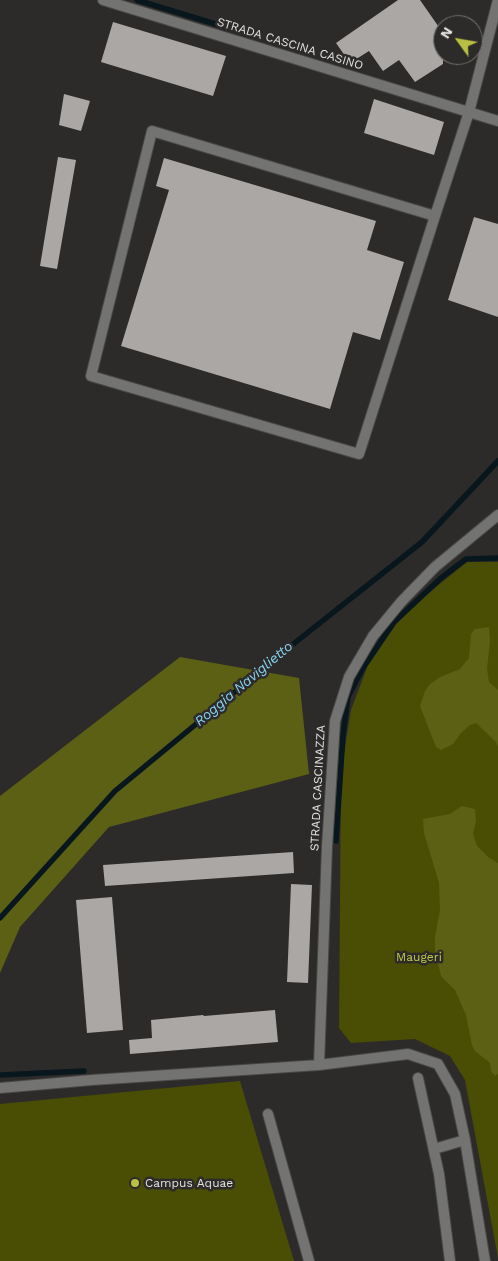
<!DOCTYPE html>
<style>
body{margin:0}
#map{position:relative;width:498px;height:1261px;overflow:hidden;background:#2d2b29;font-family:"Work Sans",sans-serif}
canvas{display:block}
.north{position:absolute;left:433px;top:15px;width:50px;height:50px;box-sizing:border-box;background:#2d2b29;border:1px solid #757472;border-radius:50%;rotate:302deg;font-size:14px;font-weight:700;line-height:20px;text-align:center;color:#e2e1e0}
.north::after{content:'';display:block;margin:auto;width:18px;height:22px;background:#bac045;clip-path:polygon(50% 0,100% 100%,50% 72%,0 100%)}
</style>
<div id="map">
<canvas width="498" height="1261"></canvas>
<div class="north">N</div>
</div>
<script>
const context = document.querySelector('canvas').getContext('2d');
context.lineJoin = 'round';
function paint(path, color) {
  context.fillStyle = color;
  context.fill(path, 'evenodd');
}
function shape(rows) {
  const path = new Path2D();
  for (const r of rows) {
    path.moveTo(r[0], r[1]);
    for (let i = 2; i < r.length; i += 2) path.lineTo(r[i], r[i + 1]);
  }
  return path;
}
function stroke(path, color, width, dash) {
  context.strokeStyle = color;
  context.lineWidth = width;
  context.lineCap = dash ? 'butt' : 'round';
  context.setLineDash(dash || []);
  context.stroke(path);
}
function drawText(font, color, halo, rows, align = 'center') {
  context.font = font + ' "Work Sans",sans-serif';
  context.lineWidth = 5;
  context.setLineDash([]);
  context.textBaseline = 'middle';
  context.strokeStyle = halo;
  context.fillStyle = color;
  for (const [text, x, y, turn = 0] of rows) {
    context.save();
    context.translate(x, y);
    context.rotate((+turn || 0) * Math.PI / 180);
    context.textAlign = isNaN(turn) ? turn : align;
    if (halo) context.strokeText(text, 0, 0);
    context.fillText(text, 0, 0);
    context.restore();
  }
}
const green = shape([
 [467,562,498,562,498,1258,465,1080,450,1056,415,1039,351,1043,339,1028,341,772,351,710,368,665,397,623,425,596],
 [240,1081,294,1261,0,1261,0,1104]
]);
const forest = shape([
 [489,627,490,641,487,669,489,682,498,690,498,747,496,742,476,723,470,725,461,733,453,744,441,750,436,747,420,706,425,691,429,685,440,677,460,669,469,658,471,634,475,629],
 [180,657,299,678,309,774,109,827,20,927,0,973,0,796],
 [462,806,475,809,476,821,473,834,477,846,488,857,498,863,498,1074,495,1076,491,1071,490,1063,475,1051,472,1045,466,1015,455,990,441,976,435,950,435,937,440,910,439,883,424,833,423,819,450,814]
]);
const stream = shape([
 [137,0,232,29],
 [336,841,343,735,348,697,363,668,394,622,441,578,466,559,498,558],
 [0,918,115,791,287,649,422,542,498,461],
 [0,1075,84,1071]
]);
const building = shape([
 [398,0,420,0,443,33,443,64,415,82,399,60,383,71,369,51,350,63,336,43],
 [113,22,226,56,213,96,101,62],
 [64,94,90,101,81,131,59,125],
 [374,99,444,122,434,155,364,133],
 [58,157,76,160,57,269,40,266],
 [164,158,376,221,367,250,404,262,380,340,353,332,330,409,121,346,169,190,156,186],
 [474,217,498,224,498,317,448,300],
 [293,852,294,873,105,886,103,865],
 [291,884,312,885,308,983,287,982],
 [112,897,123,1030,87,1033,76,900],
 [275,1010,278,1042,130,1054,129,1040,152,1038,151,1020,203,1015,204,1016]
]);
const service = shape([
 [418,1078,439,1174,450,1261],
 [268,1114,309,1261],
 [434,1149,465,1140]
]);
const minor = shape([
 [103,0,498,121],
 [435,216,359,454,91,376,152,131,435,216,469,112,498,0],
 [319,1065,327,847,335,721,349,677,373,636,401,602,435,567,498,515],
 [0,1088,92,1080,319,1065,408,1054,438,1064,455,1094,465,1140,485,1261]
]);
const markers = [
 [135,1183,5,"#bac045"]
];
const streetNames = [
 ["STRADA CASCINA CASINO",290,44,17],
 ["STRADA CASCINAZZA",318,788,-87]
];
const parkNames = [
 ["Maugeri",419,957]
];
const poiNames = [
 ["Campus Aquae",145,1183]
];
const waterNames = [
 ["Roggia Naviglietto",244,684,-40]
];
paint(green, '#4a4d04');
paint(forest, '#5c6015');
stroke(stream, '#08161d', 5.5);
paint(building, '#aaa7a5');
stroke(service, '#4a4846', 12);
stroke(minor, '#4a4846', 12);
stroke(service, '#737372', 10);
stroke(minor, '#737372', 10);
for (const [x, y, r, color] of markers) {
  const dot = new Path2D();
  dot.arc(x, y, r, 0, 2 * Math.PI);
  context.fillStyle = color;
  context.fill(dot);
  stroke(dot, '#2d2b29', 2);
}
drawText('12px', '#e2e1e0', '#2d2b29', streetNames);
drawText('12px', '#c1c94b', '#2d2b29', parkNames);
drawText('12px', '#e2e1e0', '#2d2b29', poiNames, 'left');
drawText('italic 14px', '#87d3f5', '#2d2b29', waterNames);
</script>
